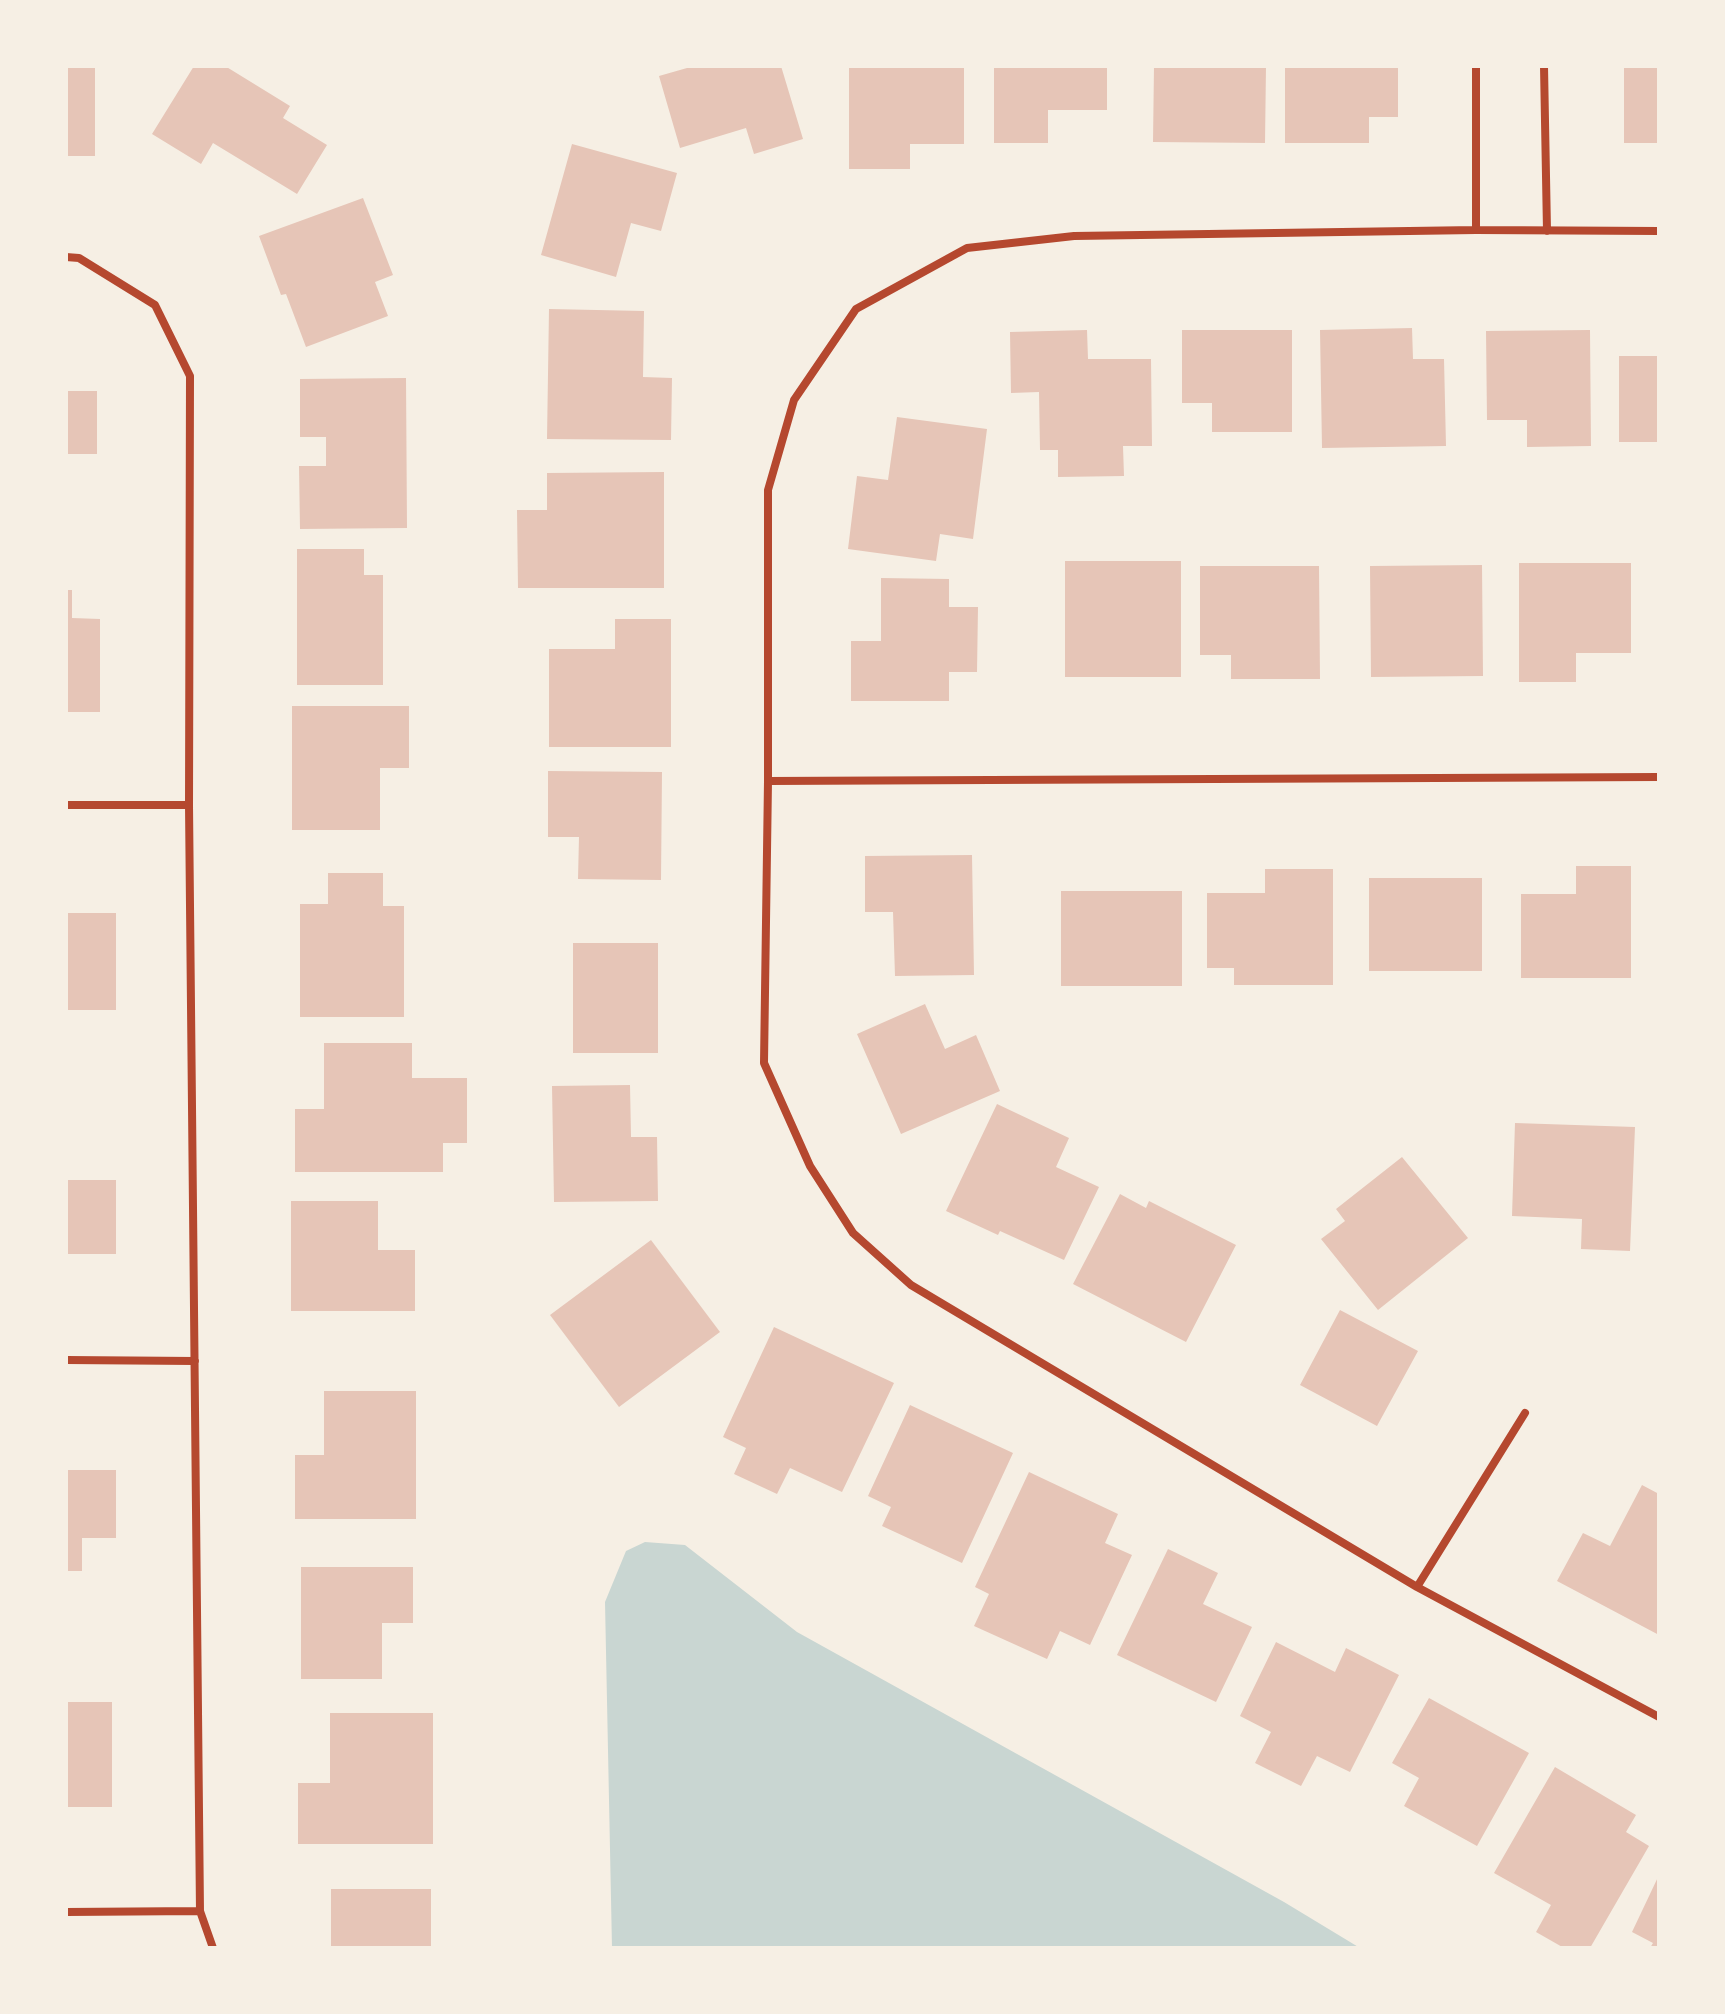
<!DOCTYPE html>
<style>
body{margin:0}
#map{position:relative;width:1725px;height:2014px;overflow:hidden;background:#f6efe4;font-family:"Public Sans",sans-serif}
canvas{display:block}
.frame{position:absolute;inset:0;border:68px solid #f6efe4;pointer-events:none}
</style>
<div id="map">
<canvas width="1725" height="2014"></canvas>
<div class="frame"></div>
</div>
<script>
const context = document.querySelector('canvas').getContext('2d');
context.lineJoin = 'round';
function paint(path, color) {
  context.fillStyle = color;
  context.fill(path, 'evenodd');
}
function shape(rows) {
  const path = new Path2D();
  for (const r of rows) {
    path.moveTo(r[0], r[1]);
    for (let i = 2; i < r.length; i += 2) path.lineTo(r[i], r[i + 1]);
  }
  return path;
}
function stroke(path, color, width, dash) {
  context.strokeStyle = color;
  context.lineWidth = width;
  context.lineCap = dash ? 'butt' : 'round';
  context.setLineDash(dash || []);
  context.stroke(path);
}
const water = shape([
 [645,1542,685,1545,797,1632,1284,1902,1360,1948,612,1948,605,1602,626,1551]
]);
const building = shape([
 [66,66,95,66,95,156,66,156],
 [194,66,225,66,290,106,283,118,327,145,297,194,213,143,201,164,152,134],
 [694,66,781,66,803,139,754,154,746,128,680,148,659,76],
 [849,66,964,66,964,144,910,144,910,169,849,169],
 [994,66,1107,66,1107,110,1048,110,1048,143,994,143],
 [1154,66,1266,66,1265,143,1153,142],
 [1285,66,1398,66,1398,117,1369,117,1369,143,1285,143],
 [1624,66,1659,66,1659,143,1624,143],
 [572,144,677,173,661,231,631,223,616,277,541,255],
 [363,198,393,275,375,282,388,316,306,347,286,294,281,295,259,236],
 [549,309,644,311,643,377,672,378,671,440,547,439],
 [1412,328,1413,359,1444,359,1446,446,1322,448,1320,330],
 [1087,330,1088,359,1151,359,1152,446,1123,446,1124,476,1058,477,1058,450,1040,450,1039,392,1011,393,1010,332],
 [1182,330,1292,330,1292,432,1212,432,1212,403,1182,403],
 [1590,330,1591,446,1527,447,1527,420,1487,420,1486,331],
 [1619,356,1659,356,1659,442,1619,442],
 [406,378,407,528,300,529,299,466,326,466,326,437,300,437,300,379],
 [66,391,97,391,97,454,66,454],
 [897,417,987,429,973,539,940,534,936,561,848,549,857,476,888,480],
 [664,472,664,588,518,588,517,510,547,510,547,473],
 [297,549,364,549,364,575,383,575,383,685,297,685],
 [1065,561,1181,561,1181,677,1065,677],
 [1519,563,1631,563,1631,653,1576,653,1576,682,1519,682],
 [1482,565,1483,676,1371,677,1370,566],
 [1200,566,1319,566,1320,679,1231,679,1231,655,1200,655],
 [881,578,949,579,949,607,978,607,977,672,949,672,949,701,851,701,851,641,881,641],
 [66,590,72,590,72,618,100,619,100,712,66,712],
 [615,619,671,619,671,747,549,747,549,649,615,649],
 [292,706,409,706,409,768,380,768,380,830,292,830],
 [548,771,662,772,661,880,578,879,579,837,548,837],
 [972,855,974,975,895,976,893,912,865,912,865,856],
 [1576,866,1631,866,1631,978,1521,978,1521,894,1576,894],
 [1265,869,1333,869,1333,985,1234,985,1234,968,1207,968,1207,893,1265,893],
 [328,873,383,873,383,906,404,906,404,1017,300,1017,300,904,328,904],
 [1369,878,1482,878,1482,971,1369,971],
 [1061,891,1182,891,1182,986,1061,986],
 [66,913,116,913,116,1010,66,1010],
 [573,943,658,943,658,1053,573,1053],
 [925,1004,945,1049,976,1035,1000,1091,901,1134,857,1034],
 [324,1043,412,1043,412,1078,467,1078,467,1143,443,1143,443,1172,295,1172,295,1109,324,1109],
 [630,1085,631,1137,657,1137,658,1201,554,1202,552,1086],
 [997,1104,1069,1138,1056,1167,1099,1187,1064,1260,1000,1231,998,1235,946,1211],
 [1515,1123,1635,1127,1630,1251,1581,1249,1582,1219,1512,1216],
 [1402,1157,1468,1238,1378,1310,1321,1239,1345,1221,1336,1209],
 [66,1180,116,1180,116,1254,66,1254],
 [1120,1194,1146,1208,1149,1201,1236,1245,1186,1342,1073,1284],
 [291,1201,378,1201,378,1250,415,1250,415,1311,291,1311],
 [651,1240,720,1332,619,1407,550,1315],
 [1340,1310,1418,1351,1377,1426,1300,1385],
 [774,1327,894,1383,842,1492,790,1468,777,1494,734,1474,746,1448,723,1437],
 [324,1391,416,1391,416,1519,295,1519,295,1455,324,1455],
 [910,1405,1013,1453,962,1563,882,1526,891,1507,868,1496],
 [66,1470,116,1470,116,1538,82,1538,82,1571,66,1571],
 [1029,1472,1118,1514,1105,1543,1132,1555,1090,1645,1060,1631,1047,1659,974,1626,989,1594,975,1587],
 [1642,1485,1659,1494,1659,1635,1557,1581,1583,1533,1610,1546],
 [1168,1549,1218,1573,1203,1604,1252,1627,1216,1702,1117,1655],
 [301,1567,413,1567,413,1623,382,1623,382,1679,301,1679],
 [1276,1642,1335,1672,1346,1648,1399,1675,1350,1772,1317,1756,1301,1786,1255,1763,1271,1732,1240,1716],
 [1429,1698,1529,1753,1477,1846,1404,1806,1419,1778,1392,1763],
 [66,1702,112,1702,112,1807,66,1807],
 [330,1713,433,1713,433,1844,298,1844,298,1783,330,1783],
 [1555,1767,1636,1815,1626,1832,1649,1846,1590,1948,1564,1948,1536,1932,1551,1905,1494,1873],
 [1659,1875,1659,1948,1650,1948,1653,1943,1632,1932],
 [331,1889,431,1889,431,1948,331,1948]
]);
const minor = shape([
 [1476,66,1476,230],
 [1544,66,1547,231],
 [1659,231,1476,230,1074,236,967,248,856,309,794,400,768,490,768,781,764,1063,810,1166,853,1233,911,1285,1417,1587,1659,1717],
 [66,257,79,258,155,305,190,376,189,805,200,1911,213,1948],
 [768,781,1659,777],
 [66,805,189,805],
 [66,1360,195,1361],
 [1417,1587,1525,1413],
 [66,1912,200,1911]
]);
paint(water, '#c9d6d2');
paint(building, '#e6c5b7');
stroke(minor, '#b5482f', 8);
</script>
